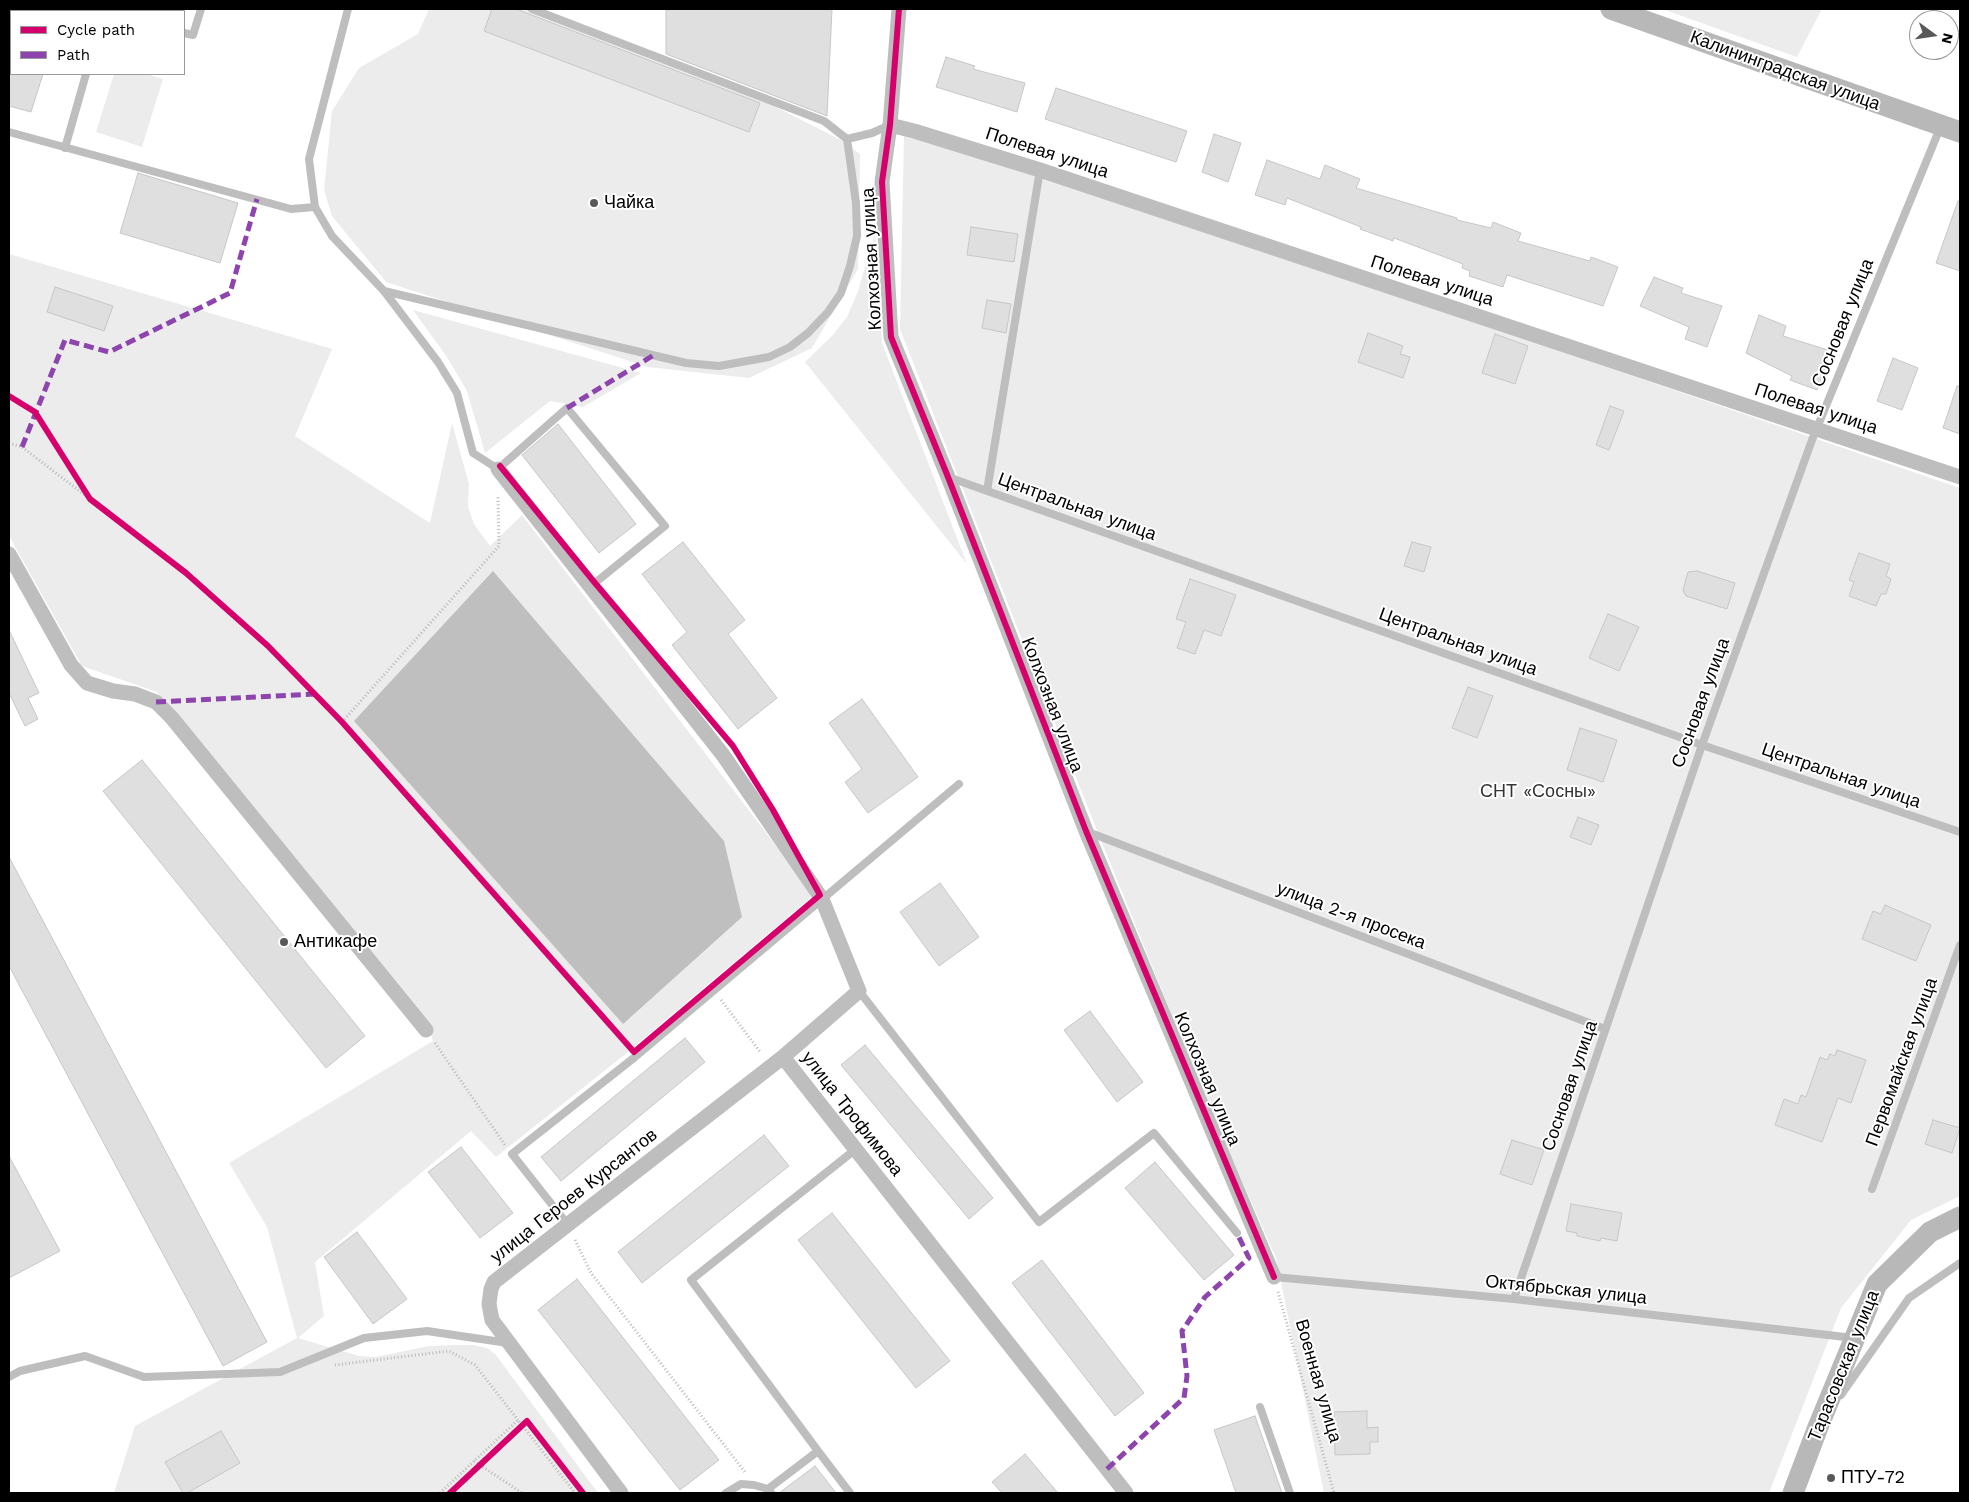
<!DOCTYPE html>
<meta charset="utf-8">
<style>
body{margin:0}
#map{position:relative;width:1969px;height:1502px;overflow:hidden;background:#fff;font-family:"Work Sans",sans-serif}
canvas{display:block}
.frame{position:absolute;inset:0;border:10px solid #000;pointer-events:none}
.legend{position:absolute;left:10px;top:10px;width:175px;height:65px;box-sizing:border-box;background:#fff;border:1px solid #999;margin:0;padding:6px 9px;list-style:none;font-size:15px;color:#000}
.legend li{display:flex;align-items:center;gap:10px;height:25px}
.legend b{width:25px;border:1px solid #999}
.north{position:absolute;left:1909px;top:10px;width:50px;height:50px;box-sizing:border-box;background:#fff;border:1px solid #999;border-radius:50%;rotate:104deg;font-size:14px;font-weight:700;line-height:20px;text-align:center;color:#000}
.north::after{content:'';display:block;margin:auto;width:18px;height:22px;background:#595959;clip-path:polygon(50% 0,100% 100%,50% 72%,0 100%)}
</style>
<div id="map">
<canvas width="1969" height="1502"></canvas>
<div class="frame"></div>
<ul class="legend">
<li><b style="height:6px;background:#d6006c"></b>Cycle path</li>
<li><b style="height:6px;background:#8e44ad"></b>Path</li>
</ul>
<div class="north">N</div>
</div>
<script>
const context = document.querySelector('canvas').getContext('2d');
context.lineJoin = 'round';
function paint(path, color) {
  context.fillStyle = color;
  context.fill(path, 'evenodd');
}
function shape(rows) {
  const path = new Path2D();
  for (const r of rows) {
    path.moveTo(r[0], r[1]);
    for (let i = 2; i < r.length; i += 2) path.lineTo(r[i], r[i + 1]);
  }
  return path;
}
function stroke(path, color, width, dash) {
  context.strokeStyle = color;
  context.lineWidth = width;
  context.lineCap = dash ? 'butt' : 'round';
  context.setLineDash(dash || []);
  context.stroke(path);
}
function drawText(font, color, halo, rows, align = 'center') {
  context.font = font + ' "Work Sans",sans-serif';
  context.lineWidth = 4;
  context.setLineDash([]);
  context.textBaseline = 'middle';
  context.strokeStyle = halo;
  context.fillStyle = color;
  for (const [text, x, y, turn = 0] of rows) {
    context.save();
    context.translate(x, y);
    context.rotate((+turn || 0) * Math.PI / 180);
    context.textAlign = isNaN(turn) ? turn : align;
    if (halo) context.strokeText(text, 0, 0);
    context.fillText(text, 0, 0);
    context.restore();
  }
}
const green = shape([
 [429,9,529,9,762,100,841,140,860,154,858,269,812,348,749,378,648,367,386,282,332,216,324,190,332,111,359,68,418,34],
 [1662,9,1822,9,1797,57],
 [114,74,147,74,163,79,142,147,96,132],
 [904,136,1110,197,1960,488,1960,1196,1911,1220,1841,1308,1769,1493,1324,1493,1276,1258,1207,1101,1098,833,900,329],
 [875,233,882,343,967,564,805,362,832,336,847,317,858,291],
 [9,254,332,349,295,436,430,523,452,423,469,484,468,507,474,524,490,546,522,515,814,895,623,1056,496,1157,471,1131,315,1262,324,1316,298,1338,359,1356,375,1357,429,1346,454,1345,473,1345,487,1348,496,1355,598,1493,114,1493,135,1426,297,1338,267,1227,229,1163,433,1041,429,1028,249,802,157,692,82,666,9,536],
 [413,310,641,373,583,407,550,401,485,453,467,391,447,357]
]);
const water = shape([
 [493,571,724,841,742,917,623,1024,354,721]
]);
const building = shape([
 [492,9,516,9,760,103,749,132,484,31,492,9],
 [666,9,832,9,827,116,666,54,666,9],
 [946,57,975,66,973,69,1025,83,1017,112,936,87,946,57],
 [9,74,43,74,31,112,9,106,9,74],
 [1056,88,1187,131,1176,162,1045,119,1056,88],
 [1214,134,1241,143,1228,182,1202,172,1214,134],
 [1267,160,1320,179,1325,165,1360,179,1356,188,1457,218,1457,220,1491,228,1493,222,1521,233,1518,241,1590,261,1591,257,1618,267,1603,306,1507,275,1503,287,1469,276,1470,271,1462,268,1463,264,1394,238,1393,241,1360,229,1361,227,1287,198,1285,205,1255,195,1267,160],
 [138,173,238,203,220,263,120,233,138,173],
 [1958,201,1960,202,1960,271,1936,263,1958,201],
 [971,227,1018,234,1014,262,967,255,971,227],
 [1654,277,1683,288,1681,293,1722,306,1707,347,1685,339,1689,327,1640,306,1654,277],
 [55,287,113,306,104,331,47,312,55,287],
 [987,300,1011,304,1006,333,982,328,987,300],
 [1759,315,1786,326,1783,336,1831,351,1817,390,1790,380,1792,376,1746,353,1759,315],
 [1368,333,1403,346,1400,354,1410,357,1403,378,1358,362,1368,333],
 [1495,334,1528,346,1515,384,1482,373,1495,334],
 [1893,358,1918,368,1902,410,1877,401,1893,358],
 [1957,386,1960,386,1960,434,1943,428,1957,386],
 [1610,406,1624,411,1609,450,1596,445,1610,406],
 [558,424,636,524,599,553,522,455,558,424],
 [683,542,745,620,728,634,777,698,738,729,672,645,687,632,642,574,683,542],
 [1412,542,1431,547,1424,572,1404,566,1412,542],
 [1859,553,1890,564,1886,576,1891,579,1886,594,1881,594,1876,606,1849,596,1854,582,1849,580,1859,553],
 [1697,571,1735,583,1727,609,1686,596,1683,590,1688,572,1697,571],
 [1190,579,1236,595,1221,636,1204,630,1195,654,1177,648,1186,622,1176,619,1190,579],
 [1608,614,1639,627,1619,671,1589,658,1608,614],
 [9,630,39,693,28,698,38,719,25,726,9,693,9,630],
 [1468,687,1493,696,1477,738,1452,728,1468,687],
 [862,699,918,777,868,813,845,782,862,769,829,723,862,699],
 [1580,728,1617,740,1603,782,1567,770,1580,728],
 [142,760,365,1036,326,1068,103,791,142,760],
 [1578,817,1599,825,1591,845,1570,837,1578,817],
 [9,857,267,1342,223,1366,9,966,9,857],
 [940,883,979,937,939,966,900,912,940,883],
 [1885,905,1931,925,1916,961,1862,939,1873,911,1881,914,1885,905],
 [1090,1011,1143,1082,1117,1102,1064,1030,1090,1011],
 [685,1038,705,1062,561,1181,541,1157,685,1038],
 [865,1045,993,1198,969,1219,841,1065,865,1045],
 [1837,1050,1866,1060,1851,1103,1838,1098,1822,1142,1775,1125,1784,1099,1798,1104,1801,1095,1806,1097,1820,1057,1827,1060,1830,1054,1835,1056,1837,1050],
 [1933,1120,1960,1128,1952,1153,1925,1144,1933,1120],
 [764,1135,789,1166,642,1283,618,1252,764,1135],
 [1512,1140,1544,1150,1532,1185,1500,1174,1512,1140],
 [461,1147,513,1213,480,1238,428,1172,461,1147],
 [9,1156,60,1251,9,1278,9,1156],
 [1155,1162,1234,1255,1204,1280,1125,1188,1155,1162],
 [1571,1204,1622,1213,1617,1241,1601,1238,1600,1241,1577,1236,1577,1233,1566,1231,1571,1204],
 [832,1213,950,1361,916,1388,798,1240,832,1213],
 [357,1232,407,1299,373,1324,324,1257,357,1232],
 [1042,1260,1144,1393,1115,1416,1012,1283,1042,1260],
 [577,1279,719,1460,680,1490,538,1310,577,1279],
 [1367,1411,1367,1428,1378,1427,1378,1442,1370,1442,1370,1454,1335,1455,1334,1412,1367,1411],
 [1255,1416,1282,1493,1236,1493,1214,1430,1255,1416],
 [221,1431,240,1463,187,1493,183,1493,165,1462,221,1431],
 [1025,1454,1058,1493,1002,1493,992,1482,1025,1454],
 [815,1466,836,1493,779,1493,815,1466]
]);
const path = shape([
 [9,443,22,447,90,499],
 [342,722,499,546,498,497],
 [721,1000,761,1053],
 [435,1043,505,1145],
 [575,1240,591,1273,745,1472],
 [1278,1292,1334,1493],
 [335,1365,449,1351,475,1365,518,1420],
 [474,1461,522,1493],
 [440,1493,518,1420,575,1493]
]);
const lane = shape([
 [99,9,108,11],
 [532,9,824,121,847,139],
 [184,33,193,35,201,9],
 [9,132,291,209,315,207,309,159,348,9],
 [65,148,86,74],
 [315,207,332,236,384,291,438,362,457,393,473,453,498,469,567,408,665,526,590,587],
 [384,291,686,363,719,366,769,357,790,347,808,333,828,312,841,293,850,266,857,236,856,203,847,139,872,133,890,125],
 [948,477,1702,745,1960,832],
 [987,491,1040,170],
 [1088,832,1605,1029],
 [859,991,1039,1222,1154,1133,1237,1233],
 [1872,1189,1960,945],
 [568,1225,512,1154,635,1057,959,784],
 [1274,1277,1514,1299,1854,1338],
 [1514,1299,1702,745,1812,440,1940,128],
 [9,1377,20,1371,85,1356,144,1377,280,1372,364,1338,427,1331,508,1343],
 [1841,1395,1909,1298,1960,1263],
 [1260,1407,1290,1493],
 [818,1451,691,1280,856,1149],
 [726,1493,741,1484,754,1485,768,1489],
 [771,1493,768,1489,818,1451,850,1493]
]);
const street = shape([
 [899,9,890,125,882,182,891,337,948,477,1086,831,1274,1277],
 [890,125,914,131,1040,170,1960,477],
 [498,469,723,755,822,899,859,991,783,1057,1126,1493],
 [9,554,71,665,87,683,113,691,135,694,156,702,172,718,426,1030],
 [621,1493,492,1320,489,1304,491,1289,494,1282,783,1057]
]);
const secondary = shape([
 [1611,9,1960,132],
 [1793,1493,1818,1427,1877,1284,1930,1232,1960,1217]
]);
const quiet = shape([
 [567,408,654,355],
 [22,447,65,340,109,352,230,293,257,199],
 [156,702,315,694],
 [1107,1469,1184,1398,1187,1376,1182,1331,1205,1297,1249,1258,1237,1233]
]);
const cycleway = shape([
 [899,9,890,125,882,182,891,337,948,477,1086,831,1274,1277],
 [9,396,35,412,90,499,186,573,268,646,342,722,634,1052,820,895,773,810,733,746,595,583,500,466],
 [450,1493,527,1421,583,1493]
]);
const markers = [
 [594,203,5,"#595959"],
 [284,942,5,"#595959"],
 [1831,1478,5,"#595959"]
];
const streetNames = [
 ["Калининградская улица",1785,71,20],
 ["Полевая улица",1047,153,18],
 ["Колхозная улица",872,259,-93],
 ["Полевая улица",1432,281,18],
 ["Сосновая улица",1843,323,-68],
 ["Полевая улица",1816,409,18],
 ["Центральная улица",1077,507,20],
 ["Центральная улица",1458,642,20],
 ["Сосновая улица",1701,703,-70],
 ["Колхозная улица",1052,705,69],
 ["Центральная улица",1841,776,19],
 ["улица 2-я просека",1351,916,21],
 ["Первомайская улица",1902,1062,-70],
 ["Колхозная улица",1207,1079,67],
 ["Сосновая улица",1570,1086,-71],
 ["улица Трофимова",852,1114,52],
 ["улица Героев Курсантов",574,1196,-38],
 ["Октябрьская улица",1566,1290,6],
 ["Тарасовская улица",1844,1366,-68],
 ["Военная улица",1318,1381,74]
];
const poiNames = [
 ["Чайка",604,203],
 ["Антикафе",294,942],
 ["ПТУ-72",1841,1478]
];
const parkNames = [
 ["СНТ «Сосны»",1538,792]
];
paint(green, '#ececec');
paint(water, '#bfbfbf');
paint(building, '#dfdfdf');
stroke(building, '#c7c7c7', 1);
stroke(path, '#b9b9b9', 3, [1, 2.5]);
stroke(lane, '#bebebe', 8);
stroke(street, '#bebebe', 15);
stroke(secondary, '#b8b8b8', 21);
stroke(quiet, '#8e44ad', 5, [10, 5]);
stroke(cycleway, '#d6006c', 6);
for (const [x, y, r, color] of markers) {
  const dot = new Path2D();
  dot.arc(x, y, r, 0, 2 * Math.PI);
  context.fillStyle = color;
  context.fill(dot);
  stroke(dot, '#fff', 2);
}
drawText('18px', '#000', '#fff', streetNames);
drawText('18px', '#000', '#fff', poiNames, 'left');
drawText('18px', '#333', '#fff', parkNames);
</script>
